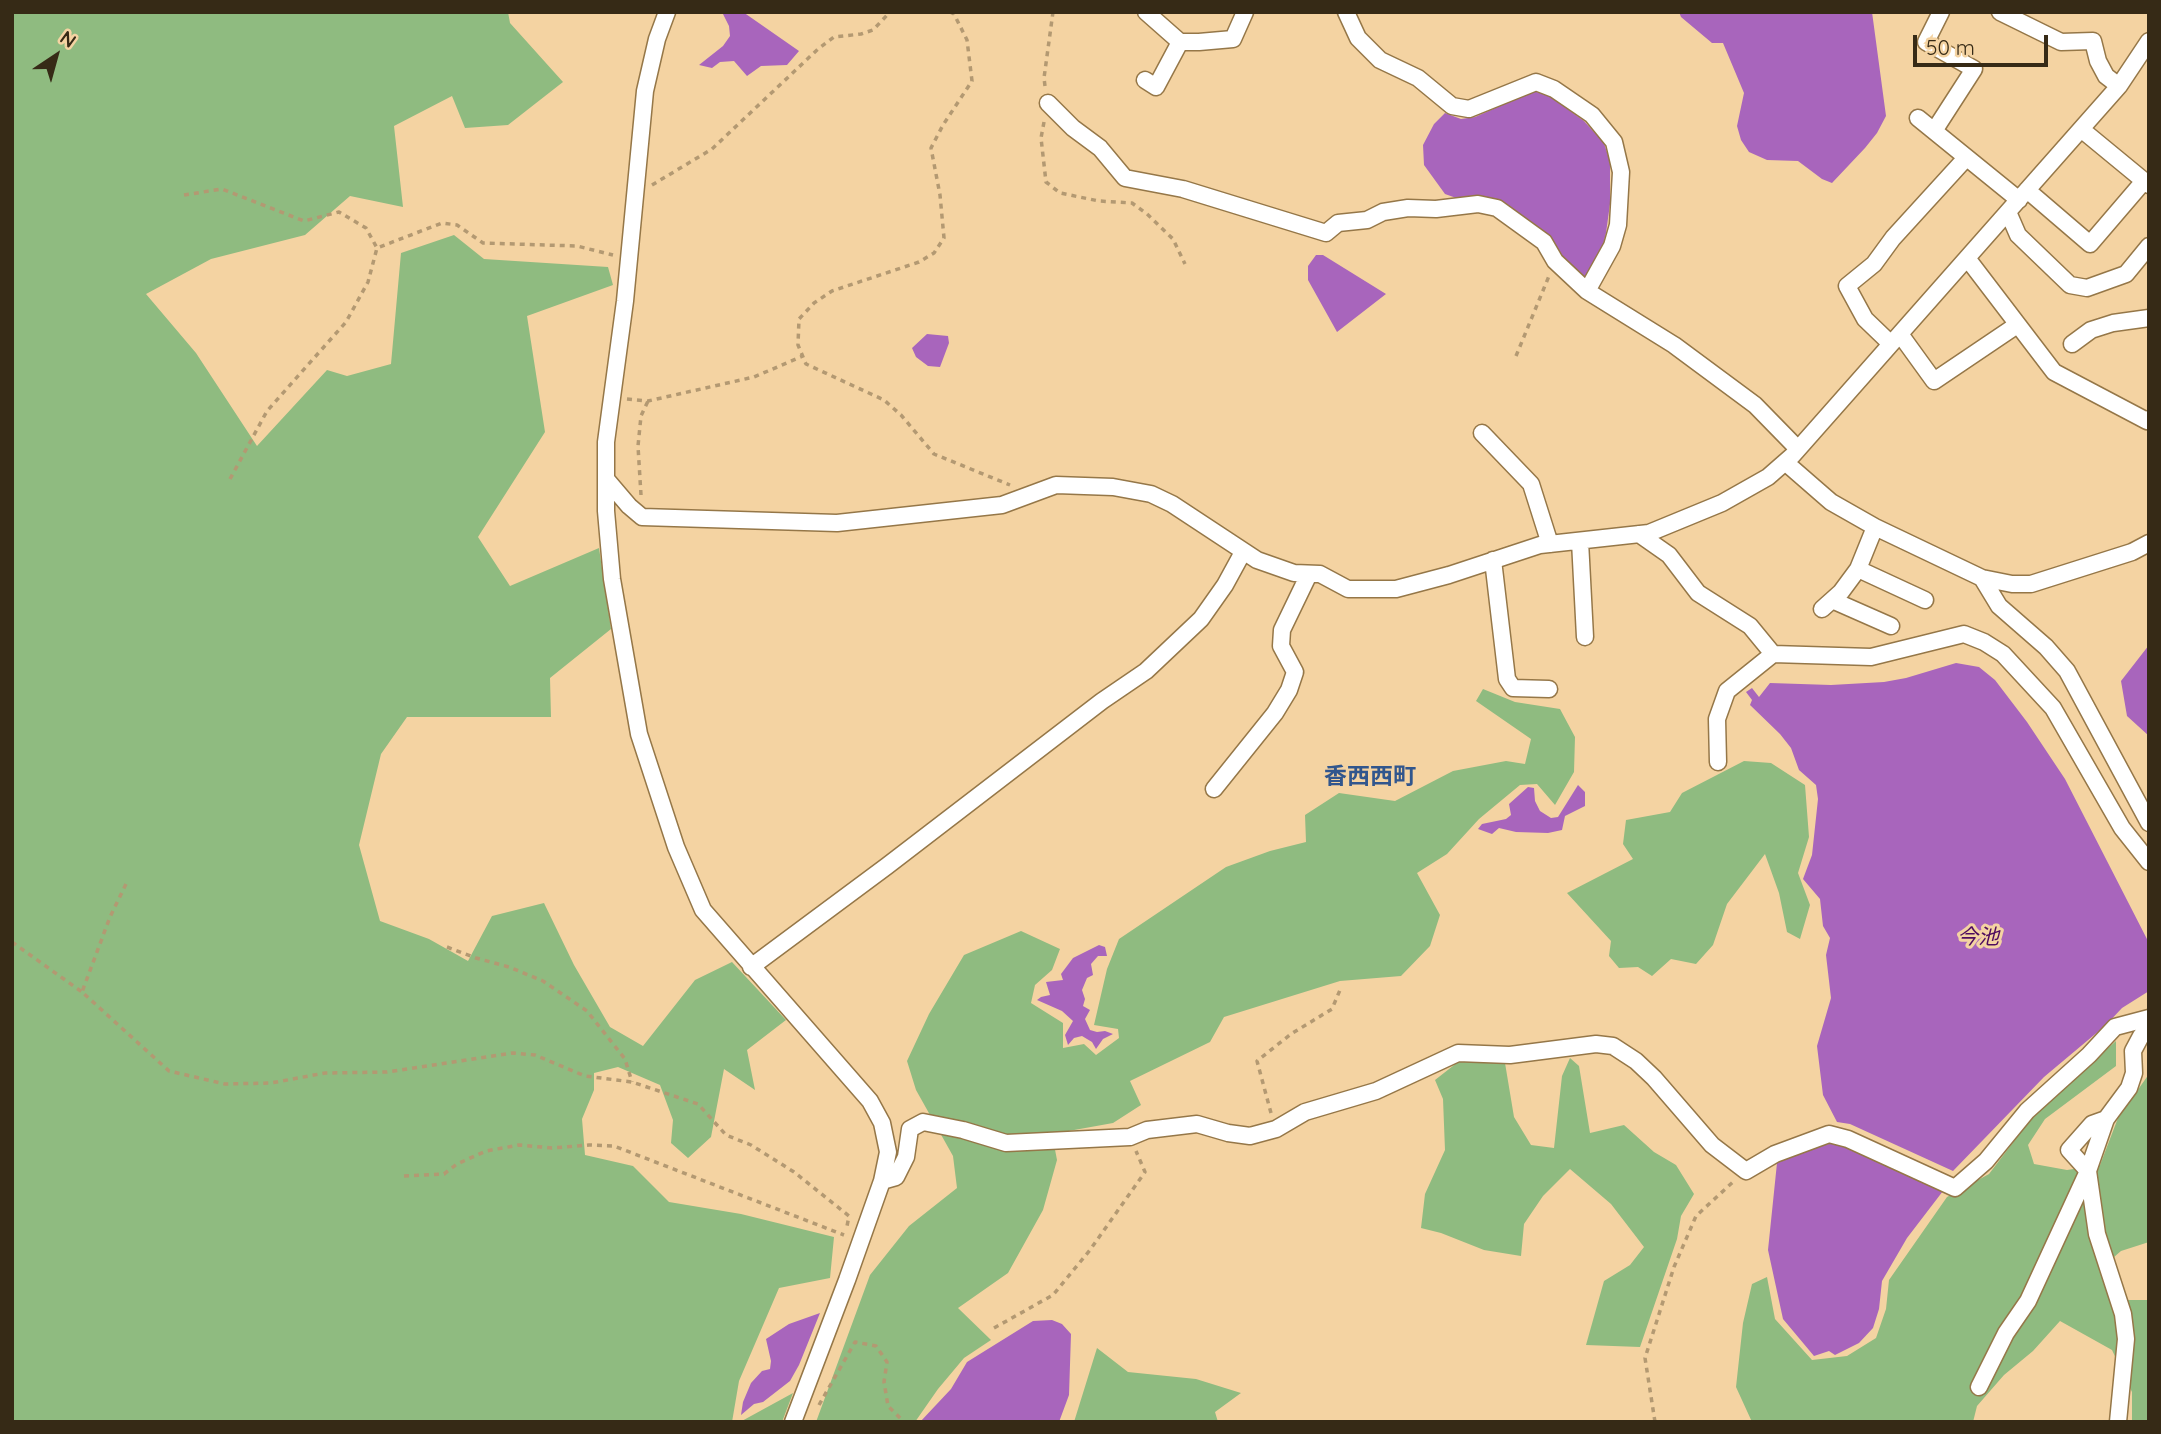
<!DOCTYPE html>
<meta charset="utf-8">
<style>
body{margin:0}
#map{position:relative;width:2161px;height:1434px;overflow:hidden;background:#f4d3a2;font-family:Quicksand,sans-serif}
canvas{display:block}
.frame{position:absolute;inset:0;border:14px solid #362a16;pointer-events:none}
.north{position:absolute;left:21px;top:21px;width:70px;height:70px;-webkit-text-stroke:5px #f4d3a2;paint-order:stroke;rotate:36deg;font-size:19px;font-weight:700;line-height:28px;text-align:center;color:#362a16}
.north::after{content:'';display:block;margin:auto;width:24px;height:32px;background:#362a16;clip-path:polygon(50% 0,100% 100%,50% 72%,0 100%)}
.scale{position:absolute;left:1913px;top:35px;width:135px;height:32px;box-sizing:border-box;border:4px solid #362a16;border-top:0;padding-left:9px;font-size:21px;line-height:24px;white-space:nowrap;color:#362a16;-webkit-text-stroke:5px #f4d3a2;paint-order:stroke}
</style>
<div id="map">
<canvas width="2161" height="1434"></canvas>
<div class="frame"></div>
<div class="north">N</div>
<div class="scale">50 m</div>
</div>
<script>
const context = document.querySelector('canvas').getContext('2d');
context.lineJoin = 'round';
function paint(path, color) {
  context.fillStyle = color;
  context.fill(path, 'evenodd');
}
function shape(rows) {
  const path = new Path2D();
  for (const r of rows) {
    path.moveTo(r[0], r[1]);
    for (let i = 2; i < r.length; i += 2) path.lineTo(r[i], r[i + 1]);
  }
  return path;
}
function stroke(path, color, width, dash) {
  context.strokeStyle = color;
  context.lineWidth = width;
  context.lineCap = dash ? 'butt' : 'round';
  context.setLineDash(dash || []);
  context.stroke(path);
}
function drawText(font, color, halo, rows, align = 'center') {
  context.font = font + ' Quicksand,"Noto Sans JP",sans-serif';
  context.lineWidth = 6;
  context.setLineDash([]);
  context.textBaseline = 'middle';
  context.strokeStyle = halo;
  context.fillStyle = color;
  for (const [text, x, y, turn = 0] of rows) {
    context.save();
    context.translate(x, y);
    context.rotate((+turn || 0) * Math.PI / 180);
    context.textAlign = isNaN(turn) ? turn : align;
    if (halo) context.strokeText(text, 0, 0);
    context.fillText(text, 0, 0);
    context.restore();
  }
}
const green = shape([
 [12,12,508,12,510,23,563,82,508,125,465,128,452,96,394,126,403,207,350,196,305,235,211,259,146,294,196,353,257,446,327,370,347,376,391,364,401,253,454,235,484,259,608,267,613,285,527,316,545,432,478,537,510,586,599,548,611,629,550,678,551,717,407,717,381,754,359,845,380,921,429,939,468,961,492,916,544,903,574,965,610,1027,643,1046,695,980,732,962,786,1020,747,1050,755,1090,724,1069,711,1137,688,1158,671,1143,673,1120,660,1085,618,1067,594,1073,594,1090,582,1119,585,1155,633,1166,669,1202,741,1214,834,1237,830,1278,779,1288,739,1381,732,1422,12,1422],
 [1483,689,1515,702,1560,709,1575,737,1574,772,1555,805,1537,784,1520,785,1479,819,1447,854,1417,873,1440,915,1430,946,1401,976,1340,981,1224,1017,1210,1042,1130,1081,1141,1105,1113,1123,1052,1134,1057,1160,1043,1210,1008,1273,958,1308,991,1340,964,1358,938,1389,915,1422,816,1422,870,1275,909,1226,957,1188,953,1156,916,1090,907,1061,929,1014,964,955,1021,931,1060,949,1052,970,1035,985,1031,1003,1063,1023,1063,1048,1084,1044,1096,1055,1119,1038,1118,1029,1094,1025,1107,969,1119,939,1226,867,1270,851,1306,842,1305,815,1339,793,1395,801,1453,771,1506,761,1525,764,1531,739,1476,701],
 [1744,761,1771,763,1805,785,1809,837,1798,873,1810,905,1800,939,1787,932,1779,893,1765,854,1727,904,1713,945,1696,964,1671,959,1652,976,1638,967,1619,968,1609,956,1611,941,1567,893,1633,859,1623,844,1626,820,1670,812,1682,793],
 [2116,1041,2116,1066,2045,1119,2028,1145,2034,1164,2067,1170,2100,1165,2118,1118,2149,1074,2149,1242,2121,1251,2099,1270,2112,1300,2149,1300,2149,1422,2132,1422,2132,1392,2112,1350,2060,1321,2033,1351,2004,1375,1977,1406,1973,1422,1752,1422,1736,1387,1743,1323,1752,1284,1767,1277,1775,1319,1812,1360,1847,1356,1876,1338,1886,1309,1889,1280,1947,1197,1989,1174,2037,1111],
 [1570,1058,1579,1066,1590,1133,1624,1125,1654,1152,1676,1165,1694,1194,1681,1216,1677,1239,1640,1347,1586,1345,1604,1281,1630,1265,1644,1247,1611,1204,1570,1169,1543,1196,1524,1224,1521,1256,1484,1250,1441,1233,1421,1228,1425,1194,1445,1150,1443,1099,1435,1080,1458,1062,1505,1063,1514,1117,1531,1145,1554,1148,1562,1076],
 [1097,1348,1128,1372,1196,1379,1241,1393,1215,1412,1218,1422,1074,1422],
 [793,1393,782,1422,740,1422]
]);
const water = shape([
 [722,12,743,12,799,51,787,65,761,66,747,76,734,61,720,62,712,68,699,65,723,46,730,36,729,26],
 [1679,12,1872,12,1886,116,1877,133,1865,148,1832,183,1822,179,1798,161,1767,160,1749,152,1741,140,1737,126,1744,93,1723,43,1712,43,1681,17],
 [1534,91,1551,97,1584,121,1604,143,1610,162,1610,204,1606,233,1602,249,1585,278,1558,257,1529,224,1445,194,1424,165,1423,145,1434,124,1445,113,1461,119,1475,117],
 [1316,255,1323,255,1386,294,1337,332,1308,280,1308,266],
 [927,334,948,336,949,343,940,367,928,366,916,357,912,348],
 [2149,645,2149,736,2127,716,2121,681],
 [1956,663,1979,667,1995,680,2027,722,2065,779,2149,943,2149,991,2122,1008,2106,1025,2044,1077,1953,1171,1850,1124,1837,1122,1823,1095,1817,1046,1831,998,1826,955,1830,938,1823,926,1820,899,1803,879,1812,855,1818,799,1816,785,1799,770,1791,748,1780,734,1750,705,1752,700,1746,692,1752,688,1759,697,1770,683,1831,685,1884,682,1906,678],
 [1578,785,1585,792,1585,806,1565,816,1562,830,1548,833,1516,832,1499,828,1492,834,1478,829,1482,824,1506,819,1511,815,1509,804,1528,787,1534,788,1535,801,1540,811,1551,818,1558,817],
 [1099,945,1105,947,1107,956,1098,956,1091,964,1093,975,1087,978,1082,990,1085,999,1083,1006,1090,1010,1085,1019,1090,1030,1097,1032,1105,1031,1113,1034,1103,1039,1096,1049,1092,1042,1082,1036,1074,1038,1068,1045,1065,1035,1073,1021,1062,1011,1037,1000,1041,997,1050,995,1046,982,1063,980,1061,974,1073,958],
 [1836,1142,1943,1191,1907,1238,1882,1281,1879,1309,1873,1328,1859,1343,1835,1355,1829,1351,1814,1356,1783,1319,1768,1250,1777,1163,1803,1151],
 [820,1313,799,1365,790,1381,763,1402,754,1404,741,1415,743,1402,751,1383,762,1371,770,1369,771,1361,766,1339,789,1324],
 [1052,1320,1062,1324,1071,1334,1069,1395,1059,1422,920,1422,951,1389,967,1362,1033,1321]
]);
const path = shape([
 [950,12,954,14,967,40,972,81,943,125,931,148,940,195,944,238,934,253,919,262,832,291,814,303,799,319,798,345,806,364,884,400,901,415,934,454,1010,485],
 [1045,86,1044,78,1053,12],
 [1044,122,1041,138,1046,182,1060,193,1099,201,1132,203,1147,214,1173,239,1185,264],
 [652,185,712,149,818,49,834,37,861,34,873,30,890,12],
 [184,195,222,189,304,221,339,212,366,228,377,248,442,223,457,225,483,243,577,246,613,255],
 [1516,356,1549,276],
 [627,399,648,401,754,377,803,356],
 [230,479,267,411,346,322,368,282,377,248],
 [641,495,638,446,641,416,648,401],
 [126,884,110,917,82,992,169,1071,225,1084,271,1083,325,1073,387,1072,513,1053,535,1055,585,1076,632,1082,698,1104,726,1135,751,1145,794,1172,849,1216,847,1226],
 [12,942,82,992],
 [447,947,476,958,509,967,543,981,587,1011,625,1059,632,1082],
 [1271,1113,1257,1061,1291,1034,1332,1009,1340,990],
 [404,1176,444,1174,457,1164,486,1151,519,1145,552,1148,589,1145,614,1146,844,1235],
 [994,1328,1053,1295,1090,1250,1145,1172,1136,1151],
 [819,1405,855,1342,876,1346,887,1362,884,1382,888,1406,904,1422],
 [1655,1422,1645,1358,1674,1267,1696,1216,1734,1181]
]);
const minor = shape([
 [667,12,657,39,645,91,625,301,606,442,606,511,612,579,639,734,676,847,703,910,870,1101,882,1123,888,1152,882,1181,847,1280,793,1422],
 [1146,12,1180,42,1199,42,1233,39,1245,12],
 [1346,12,1358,38,1380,60,1418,78,1452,106,1469,109,1536,82,1554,89,1592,115,1614,142,1621,172,1618,225,1612,246,1587,291],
 [2000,12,2061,42,2093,41,2098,61,2106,76,2119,86],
 [1145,80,1156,87,1180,42],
 [1048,103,1073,128,1100,148,1125,178,1183,189,1326,233,1338,223,1367,220,1383,212,1408,208,1436,209,1478,204,1497,208,1544,242,1555,261,1587,291,1674,345,1755,405,1798,449],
 [1918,118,2019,200],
 [2081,129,2149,185],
 [1934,131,1974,69,1926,42,1941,12],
 [2027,190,2090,244,2144,181],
 [2008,212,2018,235,2070,285,2087,288,2126,274,2149,246],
 [1967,258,2054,372,2147,421,2149,419],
 [1900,334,1934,381,2017,325],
 [1891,344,1865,319,1847,286,1874,264,1893,238,1966,158],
 [2072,344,2091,330,2113,323,2149,318],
 [1482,433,1531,484,1550,544],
 [1785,462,1831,502,1875,527,1982,578,2012,584,2031,584,2132,552,2149,543],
 [606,479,629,506,642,517,837,523,1002,505,1056,485,1113,487,1151,494,1172,504,1257,560,1294,573,1320,574,1348,589,1396,589,1449,575,1540,545,1649,533,1722,503,1768,477,1792,456,2119,86,2149,41],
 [1639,534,1669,555,1698,593,1750,626,1773,654,1871,657,1964,634,1984,642,2003,654,2053,708,2122,828,2149,862],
 [1580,541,1585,637],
 [1493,560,1507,679,1513,688,1549,689],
 [1858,569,1925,600],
 [1982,578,1999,606,2046,647,2067,671,2149,823],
 [1832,600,1891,626],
 [1822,609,1841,592,1858,569,1875,527],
 [1718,762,1717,719,1727,691,1773,654],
 [1214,789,1275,713,1289,690,1295,672,1281,646,1282,630,1309,574],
 [751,967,887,866,1102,701,1146,671,1201,619,1225,585,1243,552],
 [2106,1119,2092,1124,2069,1150,2088,1171,2097,1234,2123,1314,2126,1339,2118,1422],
 [882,1181,896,1177,906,1157,910,1129,923,1122,963,1130,1006,1143,1130,1137,1147,1130,1197,1124,1228,1133,1250,1136,1276,1129,1305,1112,1376,1091,1458,1053,1510,1055,1596,1044,1613,1046,1636,1061,1654,1078,1712,1145,1746,1171,1775,1154,1829,1134,1848,1139,1955,1188,1986,1161,2027,1111,2089,1055,2115,1027,2149,1018],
 [1979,1387,2006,1333,2028,1301,2088,1171,2106,1119,2129,1088,2134,1073,2133,1051,2141,1036,2149,1030]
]);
const waterNames = [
 ["今池",1978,938]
];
const quarterNames = [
 ["香西西町",1370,777]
];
paint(green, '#8fbb80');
paint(water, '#a865bc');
stroke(minor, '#957748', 19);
stroke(path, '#b39972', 3.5, [5, 5]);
stroke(minor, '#fff', 16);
drawText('italic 21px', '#4e0c5f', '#f4d3a2', waterNames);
drawText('bold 23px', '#31568d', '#f4d3a2', quarterNames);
</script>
